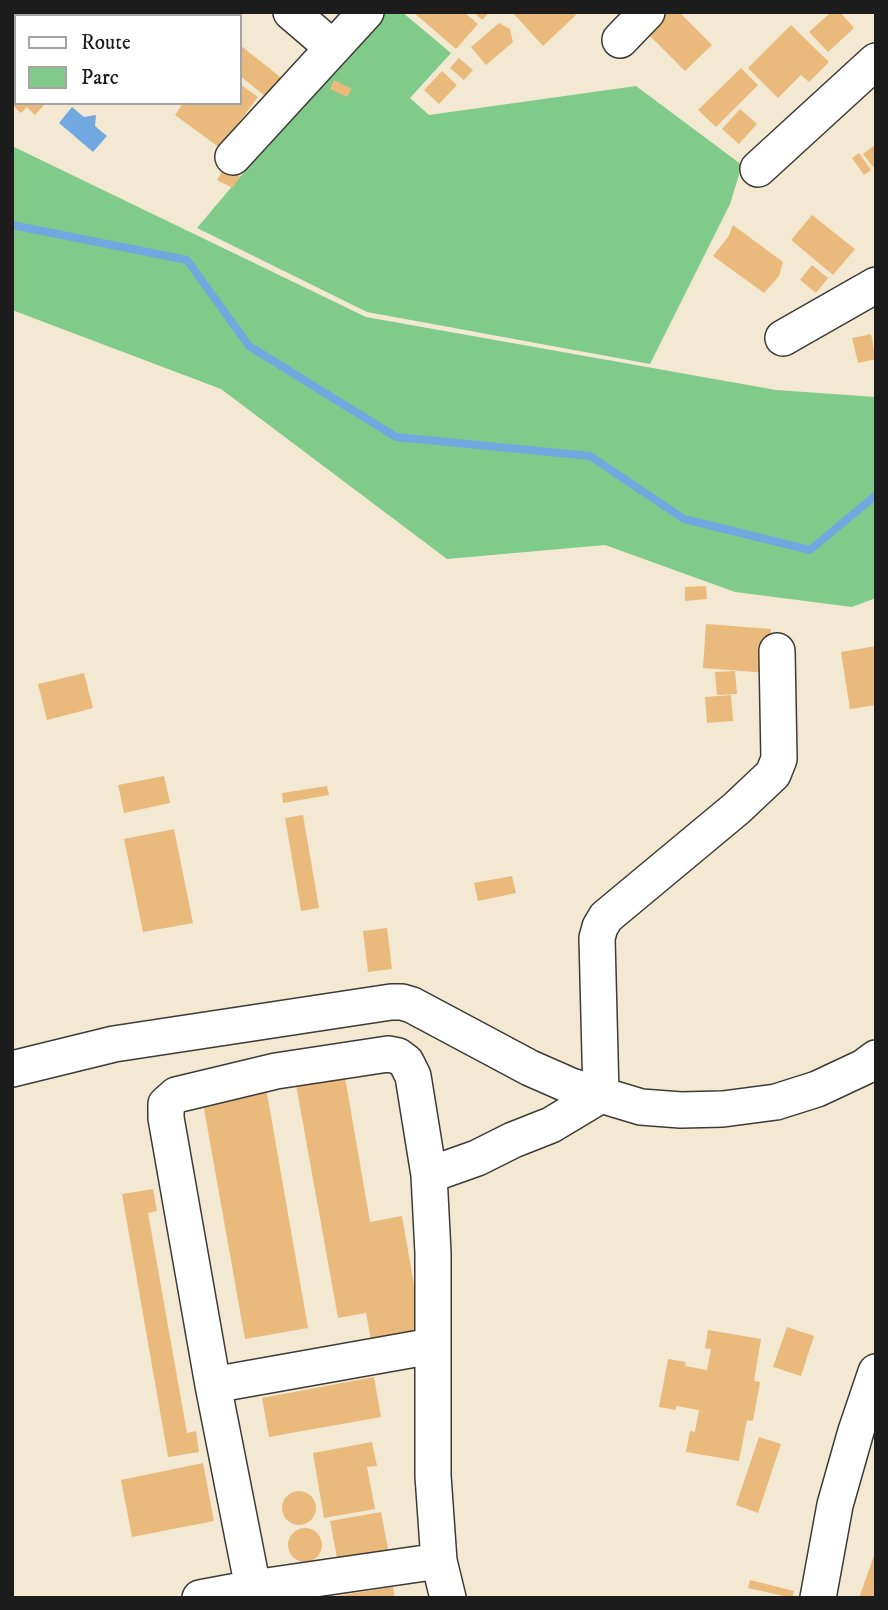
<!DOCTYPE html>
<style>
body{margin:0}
#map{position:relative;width:888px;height:1610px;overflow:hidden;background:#f3e9d2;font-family:"IM FELL DW Pica",serif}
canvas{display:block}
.frame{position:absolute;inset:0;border:14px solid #1c1c1c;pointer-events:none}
.legend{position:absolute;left:14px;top:14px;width:228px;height:91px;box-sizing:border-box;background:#fff;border:2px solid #a4a4a4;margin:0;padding:9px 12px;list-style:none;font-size:21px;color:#1c1c1c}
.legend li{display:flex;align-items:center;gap:14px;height:35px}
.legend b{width:35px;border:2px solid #a4a4a4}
</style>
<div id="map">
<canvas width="888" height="1610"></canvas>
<div class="frame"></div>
<ul class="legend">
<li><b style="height:9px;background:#fff"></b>Route</li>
<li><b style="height:19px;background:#80cb89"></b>Parc</li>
</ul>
</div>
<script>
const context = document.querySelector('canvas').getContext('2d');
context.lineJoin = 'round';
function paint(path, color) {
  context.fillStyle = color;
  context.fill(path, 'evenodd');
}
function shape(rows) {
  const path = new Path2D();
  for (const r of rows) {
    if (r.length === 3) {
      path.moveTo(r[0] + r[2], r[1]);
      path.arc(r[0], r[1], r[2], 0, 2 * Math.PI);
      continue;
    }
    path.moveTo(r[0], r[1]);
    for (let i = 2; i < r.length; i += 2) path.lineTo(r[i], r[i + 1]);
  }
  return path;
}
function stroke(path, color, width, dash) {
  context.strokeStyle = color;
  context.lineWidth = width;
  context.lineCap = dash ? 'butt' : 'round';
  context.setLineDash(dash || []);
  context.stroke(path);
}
const green = shape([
 [379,12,402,12,451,53,410,98,429,115,636,86,742,165,730,204,650,364,367,312,197,228],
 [12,146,366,317,776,390,876,397,876,598,852,607,735,592,605,545,447,559,221,389,12,310]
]);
const water = shape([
 [72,107,84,117,96,115,95,126,107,136,93,152,59,123]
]);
const stream = shape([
 [12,225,187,260,249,346,396,437,590,456,684,519,810,550,876,495]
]);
const building = shape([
 [96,12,124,12,121,16,99,16],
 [125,12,152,12,149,16,128,16],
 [413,12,464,12,478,24,456,49],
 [474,12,490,12,482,20],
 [512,12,574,12,576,15,543,46],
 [664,12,679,12,712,45,685,71,645,31],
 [831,12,840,12,854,28,828,52,809,32],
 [499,23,510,29,513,42,486,65,471,47],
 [791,25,829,62,809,82,801,75,778,98,748,68],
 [240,45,284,80,269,99,240,76],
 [459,58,473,70,464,80,450,68],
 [16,67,16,103,46,103,35,115,27,107,21,113,12,105,12,71],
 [741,68,758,85,716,127,698,110],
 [442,71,457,85,439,104,424,90],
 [334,80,352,89,347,97,330,89],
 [240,84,258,97,220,148,175,115,183,103,240,103],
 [740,109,757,124,739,144,722,129],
 [876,144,876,167,874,168,863,154],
 [859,153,871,170,864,175,852,158],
 [224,168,240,176,233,188,217,180],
 [812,215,855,249,833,275,791,240],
 [733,225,783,262,779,276,764,293,713,256,728,237],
 [812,265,828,278,816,293,800,280],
 [871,334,876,359,858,363,852,338],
 [706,586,707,599,685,601,685,587],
 [706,624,771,629,767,673,703,668],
 [876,646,876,705,850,709,841,652],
 [735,671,737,694,717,695,715,672],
 [84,673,93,708,47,720,38,684],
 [731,695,733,721,707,723,705,697],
 [164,776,170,803,124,813,118,785],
 [327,786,329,795,283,803,282,793],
 [303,815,319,908,301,911,285,818],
 [174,829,193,923,143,932,124,839],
 [512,876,516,893,478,901,474,883],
 [387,928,392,969,368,972,363,931],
 [344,1071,370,1222,402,1216,422,1331,371,1340,366,1313,338,1318,295,1079],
 [265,1082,308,1328,245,1339,201,1092],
 [153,1189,157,1211,148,1213,187,1433,196,1431,199,1452,168,1457,122,1194],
 [787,1327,814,1336,801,1376,773,1367],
 [708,1330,761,1339,754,1381,760,1382,753,1421,747,1420,739,1461,686,1452,690,1431,695,1432,699,1410,676,1406,676,1410,659,1407,668,1359,686,1362,685,1366,707,1370,711,1349,705,1348],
 [374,1377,381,1417,269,1437,262,1398],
 [759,1437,781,1444,758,1513,736,1505],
 [372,1442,377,1466,367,1467,375,1509,324,1518,313,1453],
 [203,1463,214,1521,132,1537,121,1480],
 [299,1508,17],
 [381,1512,389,1554,338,1563,330,1521],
 [305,1545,17],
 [875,1553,876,1598,859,1598],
 [750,1580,794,1591,792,1598,748,1588],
 [393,1587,395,1598,337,1598,336,1596]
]);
const minor = shape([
 [291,12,333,48],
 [620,40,647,12],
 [233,157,366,12],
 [758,169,876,61],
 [783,338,876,285],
 [12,1069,114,1044,391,1002,402,1002,412,1005,530,1068,571,1086,641,1107,681,1110,723,1109,776,1102,817,1089,864,1067,876,1058],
 [213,1385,432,1346],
 [253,1588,213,1385,166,1118,166,1104,176,1095,276,1071,388,1054,398,1056,406,1062,413,1076,429,1175],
 [200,1598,253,1588,439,1561],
 [448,1598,439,1561,433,1476,433,1253,429,1175,477,1158,513,1140,551,1125,601,1095,597,938,600,927,606,917,737,808,773,774,779,759,777,651],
 [818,1598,835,1505,856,1431,876,1372]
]);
paint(green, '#80cb89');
paint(water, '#71a8df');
stroke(stream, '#71a8df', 8);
paint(building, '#e9ba7b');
stroke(minor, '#3c3b37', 38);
stroke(minor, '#fff', 35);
</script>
